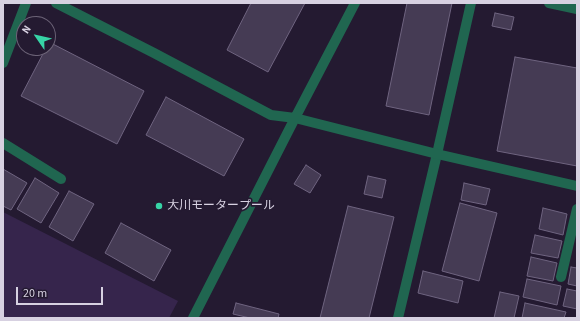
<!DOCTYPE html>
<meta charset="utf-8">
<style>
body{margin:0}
#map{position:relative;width:580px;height:321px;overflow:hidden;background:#241a31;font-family:"Source Sans 3",sans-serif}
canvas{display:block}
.frame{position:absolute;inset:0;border:4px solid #d7d1e1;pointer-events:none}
.north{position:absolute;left:16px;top:16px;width:40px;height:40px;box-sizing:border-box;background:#241a31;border:1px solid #6c6377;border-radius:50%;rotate:304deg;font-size:11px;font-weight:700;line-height:16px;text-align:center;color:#d7d1e1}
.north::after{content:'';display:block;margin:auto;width:14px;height:18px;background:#37d4a6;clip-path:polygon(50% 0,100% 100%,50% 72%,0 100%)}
.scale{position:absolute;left:16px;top:287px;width:87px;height:18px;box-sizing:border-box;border:2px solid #d7d1e1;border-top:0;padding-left:5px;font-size:12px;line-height:14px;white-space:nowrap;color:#d7d1e1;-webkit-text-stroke:3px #241a31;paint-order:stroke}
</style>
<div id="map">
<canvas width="580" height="321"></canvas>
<div class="frame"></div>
<div class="north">N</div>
<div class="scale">20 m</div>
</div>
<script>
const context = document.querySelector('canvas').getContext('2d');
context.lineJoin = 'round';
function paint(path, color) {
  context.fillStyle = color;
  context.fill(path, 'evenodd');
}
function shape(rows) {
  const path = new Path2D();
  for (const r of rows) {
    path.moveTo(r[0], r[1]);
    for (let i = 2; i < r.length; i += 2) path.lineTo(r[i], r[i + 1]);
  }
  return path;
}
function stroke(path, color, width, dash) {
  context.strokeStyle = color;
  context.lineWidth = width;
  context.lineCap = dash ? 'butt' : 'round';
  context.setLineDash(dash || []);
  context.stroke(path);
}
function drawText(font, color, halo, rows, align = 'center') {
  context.font = font + ' "Source Sans 3","Noto Sans JP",sans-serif';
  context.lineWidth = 3.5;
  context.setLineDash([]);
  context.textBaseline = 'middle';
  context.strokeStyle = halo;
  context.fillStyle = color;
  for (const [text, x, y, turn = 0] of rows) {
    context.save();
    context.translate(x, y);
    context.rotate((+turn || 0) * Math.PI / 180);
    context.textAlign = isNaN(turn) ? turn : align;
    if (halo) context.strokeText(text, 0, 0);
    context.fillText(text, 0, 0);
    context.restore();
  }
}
const green = shape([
 [3,212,178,301,169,318,3,318]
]);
const building = shape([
 [251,3,305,3,268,72,227,50,251,3],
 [407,3,452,3,429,115,386,106,407,3],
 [495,13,514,17,511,30,492,26,495,13],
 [49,42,144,91,117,144,21,96,46,48,48,48,49,42],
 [515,57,577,68,577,166,497,151,515,57],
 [166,97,244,139,224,176,146,135,166,97],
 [306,165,321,175,310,193,294,184,306,165],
 [3,169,27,183,11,210,3,206,3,169],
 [368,176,386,180,382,198,364,194,368,176],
 [35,178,59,193,41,223,17,209,35,178],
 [464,183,490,189,486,205,461,200,464,183],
 [69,191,94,204,73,241,49,227,69,191],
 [460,203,497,213,479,281,442,271,460,203],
 [348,206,394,217,369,318,320,318,348,206],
 [543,208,567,214,563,235,539,229,543,208],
 [121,223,171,250,154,281,105,253,121,223],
 [535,235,562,241,558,258,531,253,535,235],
 [531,257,557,263,553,281,527,276,531,257],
 [571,267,577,268,577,286,568,284,571,267],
 [423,271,463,281,458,303,418,293,423,271],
 [527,279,561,286,557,305,523,297,527,279],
 [567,289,577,291,577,309,563,306,567,289],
 [500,292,519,296,514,318,494,318,500,292],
 [236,303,279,314,278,318,250,318,233,314,236,303],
 [525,303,566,312,564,318,522,318,525,303]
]);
const service = shape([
 [549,3,577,9],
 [3,143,61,179],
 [561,277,577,209],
 [398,318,437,154,471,3]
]);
const minor = shape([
 [56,3,154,53,271,115,295,118,437,154,577,186],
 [3,63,26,3],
 [193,318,295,118,355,3]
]);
const markers = [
 [159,206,4,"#37d4a6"]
];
const poiNames = [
 ["大川モータープール",167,206]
];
paint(green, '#36254c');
paint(building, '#453b54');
stroke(building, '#6f6480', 1);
stroke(service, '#206650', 10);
stroke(minor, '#206650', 10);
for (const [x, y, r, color] of markers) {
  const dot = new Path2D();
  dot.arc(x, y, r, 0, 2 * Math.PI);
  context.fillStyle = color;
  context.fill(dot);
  stroke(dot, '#241a31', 1.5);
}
drawText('12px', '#d7d1e1', '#241a31', poiNames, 'left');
</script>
